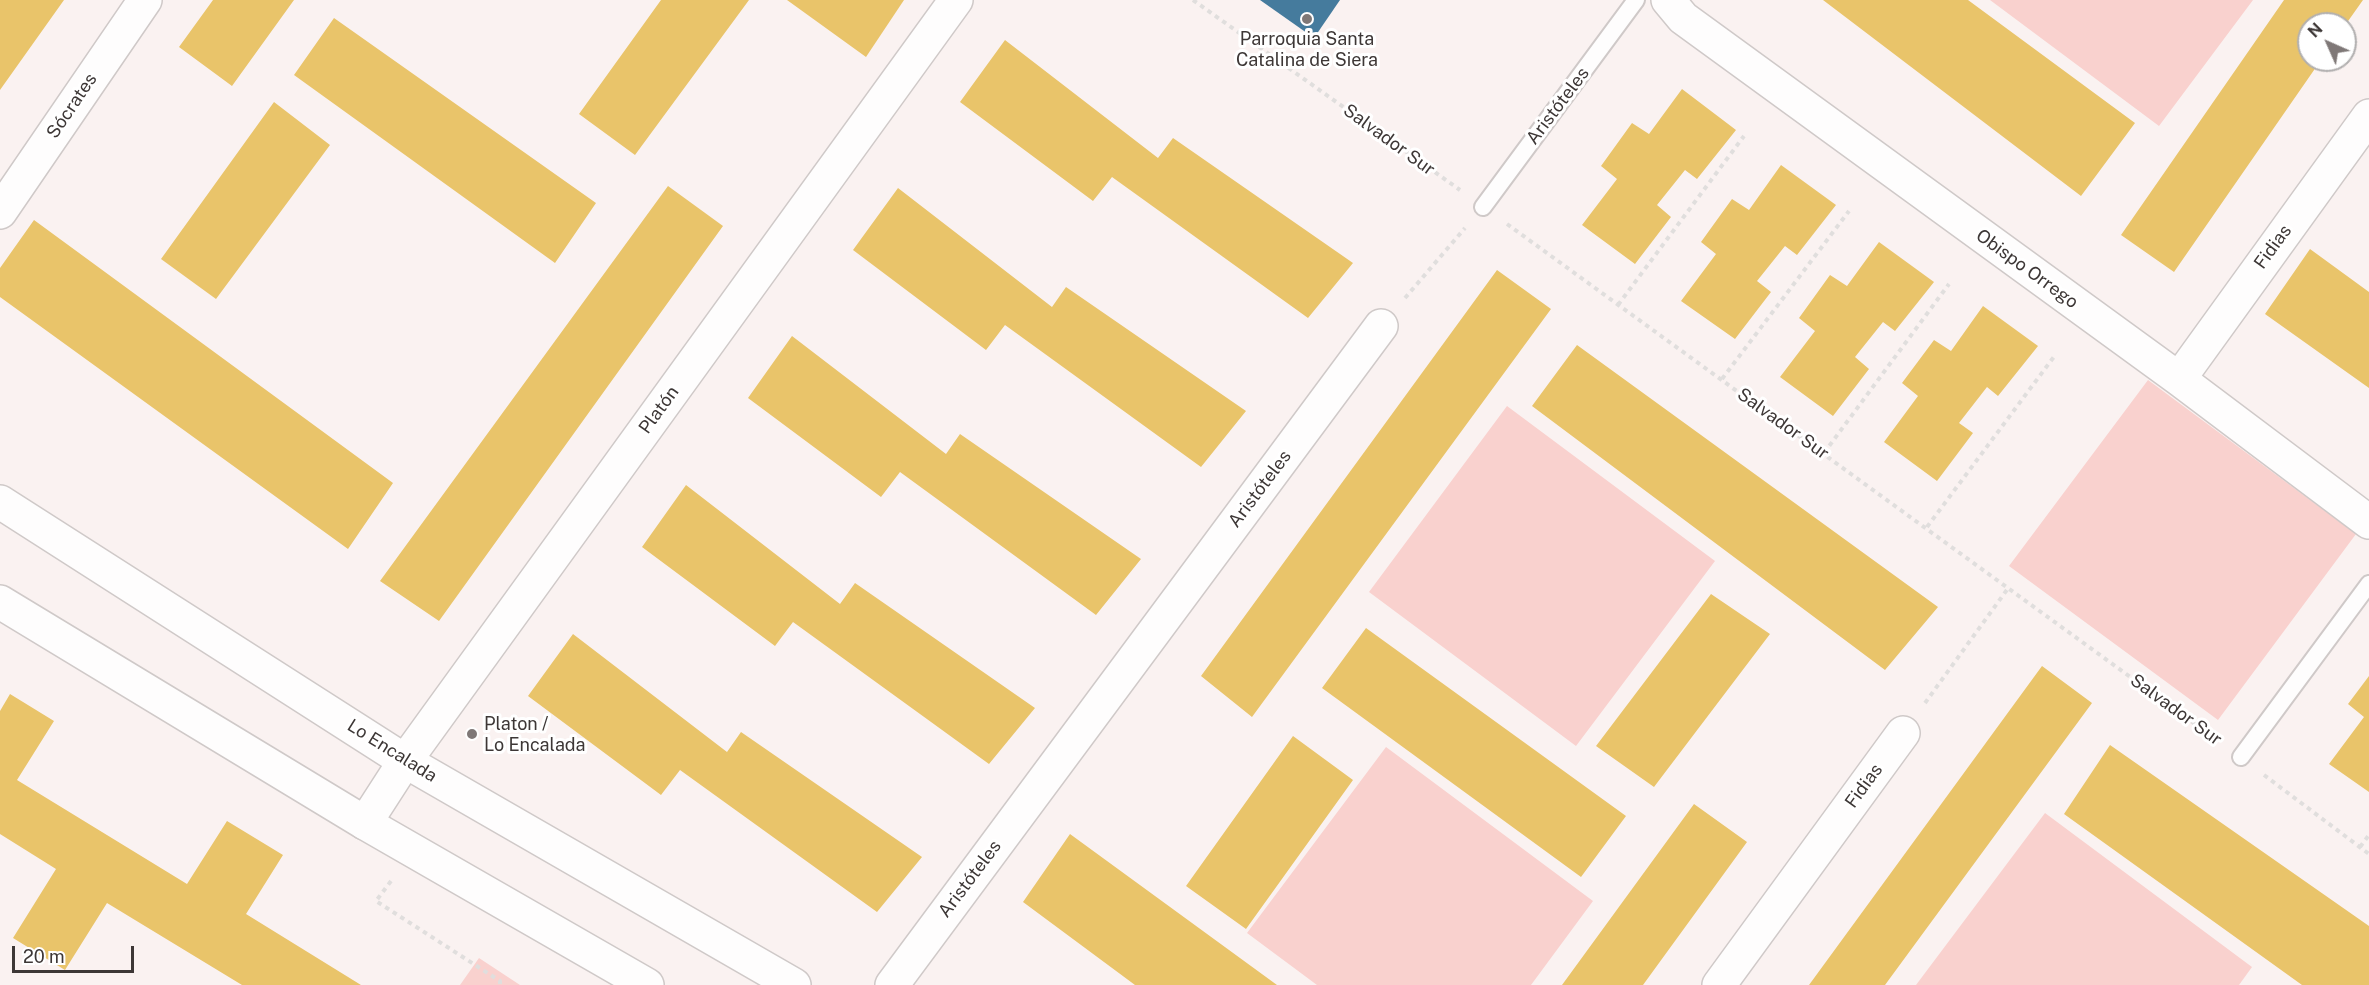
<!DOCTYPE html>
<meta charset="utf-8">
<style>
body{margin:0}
#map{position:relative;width:2369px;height:985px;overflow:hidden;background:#faf2f1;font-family:"Public Sans",sans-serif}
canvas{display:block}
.north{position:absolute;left:2297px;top:12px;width:60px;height:60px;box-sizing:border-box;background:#fff;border:2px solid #b1afaf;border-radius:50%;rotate:315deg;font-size:16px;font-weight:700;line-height:24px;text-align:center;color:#3d3736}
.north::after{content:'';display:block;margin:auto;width:21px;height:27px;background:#7f7877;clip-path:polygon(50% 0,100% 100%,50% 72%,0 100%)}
.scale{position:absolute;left:12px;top:946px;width:122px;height:27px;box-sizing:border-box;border:3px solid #3d3736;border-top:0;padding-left:8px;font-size:18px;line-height:21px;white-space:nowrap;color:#3d3736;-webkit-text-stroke:4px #fff;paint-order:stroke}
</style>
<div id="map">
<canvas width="2369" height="985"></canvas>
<div class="north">N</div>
<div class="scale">20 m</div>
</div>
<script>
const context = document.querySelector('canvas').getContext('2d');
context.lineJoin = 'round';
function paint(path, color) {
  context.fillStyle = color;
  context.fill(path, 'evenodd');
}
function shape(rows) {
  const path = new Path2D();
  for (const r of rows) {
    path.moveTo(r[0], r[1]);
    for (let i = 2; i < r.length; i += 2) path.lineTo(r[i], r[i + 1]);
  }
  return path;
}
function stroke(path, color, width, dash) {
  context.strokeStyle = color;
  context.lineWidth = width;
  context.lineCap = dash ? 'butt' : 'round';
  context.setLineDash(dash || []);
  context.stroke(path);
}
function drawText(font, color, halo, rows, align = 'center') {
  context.font = font + ' "Public Sans",sans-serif';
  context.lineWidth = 6;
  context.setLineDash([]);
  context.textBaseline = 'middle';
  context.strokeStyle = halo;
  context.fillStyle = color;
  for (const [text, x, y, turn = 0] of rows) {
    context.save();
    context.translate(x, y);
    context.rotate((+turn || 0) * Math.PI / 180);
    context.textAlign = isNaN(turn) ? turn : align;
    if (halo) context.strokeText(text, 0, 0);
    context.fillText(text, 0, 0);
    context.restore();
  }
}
const green = shape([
 [1990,0,2253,0,2159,126],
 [2148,380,2356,534,2218,720,2009,566],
 [1507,406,1715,561,1576,746,1369,592],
 [1386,747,1593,901,1531,985,1317,985,1247,933],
 [2045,813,2252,967,2239,985,1916,985],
 [479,958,520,985,460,985]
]);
const homes = shape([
 [0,0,64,0,0,90],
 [213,0,294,0,232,86,179,47],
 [661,0,749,0,635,155,579,114],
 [787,0,904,0,866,57],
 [1823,0,1968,0,2135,123,2081,196],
 [2284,0,2363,0,2346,24,2309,24,2309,60,2321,60,2174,272,2121,235],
 [334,18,596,203,555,263,294,75],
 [1005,40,1158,158,1173,138,1353,263,1308,318,1112,177,1093,201,960,102],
 [1682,89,1736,130,1697,179,1685,170,1657,205,1671,217,1635,264,1582,225,1617,179,1601,166,1632,123,1649,134],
 [274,102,330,145,216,299,161,259],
 [1781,165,1836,205,1797,255,1785,246,1757,281,1771,292,1735,339,1681,301,1716,254,1701,242,1732,199,1749,210],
 [668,186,723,226,439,621,380,581],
 [898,188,1052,307,1066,287,1246,411,1201,467,1005,325,986,350,853,250],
 [34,220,393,483,348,549,0,297,0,268],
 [1879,242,1934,282,1895,331,1883,322,1855,357,1869,369,1833,416,1780,377,1815,331,1799,318,1830,275,1847,286],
 [2310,249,2369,292,2369,388,2265,314],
 [1497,270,1551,309,1252,717,1201,676],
 [1983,306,2038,346,1998,396,1987,387,1959,423,1973,433,1937,481,1884,442,1918,396,1902,383,1934,340,1951,351],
 [792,336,946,454,960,434,1141,559,1096,615,900,472,881,497,748,398],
 [1577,345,1938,607,1885,670,1532,406],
 [686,485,840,604,855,583,1035,708,989,764,793,622,775,646,642,547],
 [1711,594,1770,634,1654,787,1596,746],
 [1366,628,1626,816,1581,877,1322,688],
 [573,634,727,752,741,732,922,857,877,912,680,770,661,795,528,696],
 [2042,666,2092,703,1885,985,1809,985],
 [2369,676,2369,792,2329,764,2364,717,2348,704],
 [10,694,54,721,17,780,187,884,227,821,283,855,246,914,361,985,242,985,107,903,65,970,13,938,56,869,0,834,0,711],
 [1293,736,1353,780,1246,929,1186,886],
 [2110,745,2369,926,2369,985,2302,985,2064,814],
 [1694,804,1747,842,1643,985,1562,985],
 [1070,834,1277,985,1135,985,1023,902]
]);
const public = shape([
 [1260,0,1340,0,1314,38]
]);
const path = shape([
 [1193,0,1460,190],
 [1507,224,2217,740],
 [1405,298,1465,228],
 [1618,305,1744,136],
 [1722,379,1849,211],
 [1824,453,1949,284],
 [1927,527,2056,354],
 [1925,703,2009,587],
 [2264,775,2369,854],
 [2360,847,2369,835],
 [391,881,376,901,500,981,500,985]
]);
const lane = shape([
 [1483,207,1636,0],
 [2241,757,2369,584]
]);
const street = shape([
 [1668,0,1683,18,2179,379,2369,522],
 [0,212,145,0],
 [2179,379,2369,116],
 [365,823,405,761,956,0],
 [892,985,1381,326],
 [1719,985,1903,733]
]);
const secondary = shape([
 [0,502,405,761,794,985],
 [0,602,365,823,647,985]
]);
const markers = [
 [1307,19,6,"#7f7877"],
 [472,734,6,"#7f7877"]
];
const poiNames = [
 ["Parroquia Santa",1307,39],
 ["Catalina de Siera",1307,60],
 ["Platon /",484,724,"left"],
 ["Lo Encalada",484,745,"left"]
];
const streetNames = [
 ["Sócrates",72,106,-56],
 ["Aristóteles",1558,106,-53],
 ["Salvador Sur",1389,140,36],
 ["Fidias",2273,247,-54],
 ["Obispo Orrego",2027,269,36],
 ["Platón",659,410,-54],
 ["Salvador Sur",1783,424,36],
 ["Aristóteles",1260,489,-53],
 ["Salvador Sur",2176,710,36],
 ["Lo Encalada",392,751,32],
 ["Fidias",1864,786,-54],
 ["Aristóteles",970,879,-53]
];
paint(green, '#f9d1ce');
paint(homes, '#e9c46a');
paint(public, '#457b9d');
stroke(lane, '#cfc9c8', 20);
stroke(street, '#cfc9c8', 36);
stroke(secondary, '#cfc9c8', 36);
stroke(path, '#e0dedd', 4, [4.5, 4.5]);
stroke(lane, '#fefdfd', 16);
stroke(street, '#fefdfd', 33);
stroke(secondary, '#fefdfd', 33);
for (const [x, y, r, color] of markers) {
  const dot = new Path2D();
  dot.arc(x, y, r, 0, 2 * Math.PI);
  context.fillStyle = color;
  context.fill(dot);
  stroke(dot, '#fff', 2);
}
drawText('18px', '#3d3736', '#fff', poiNames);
drawText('18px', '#3d3736', '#fff', streetNames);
</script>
